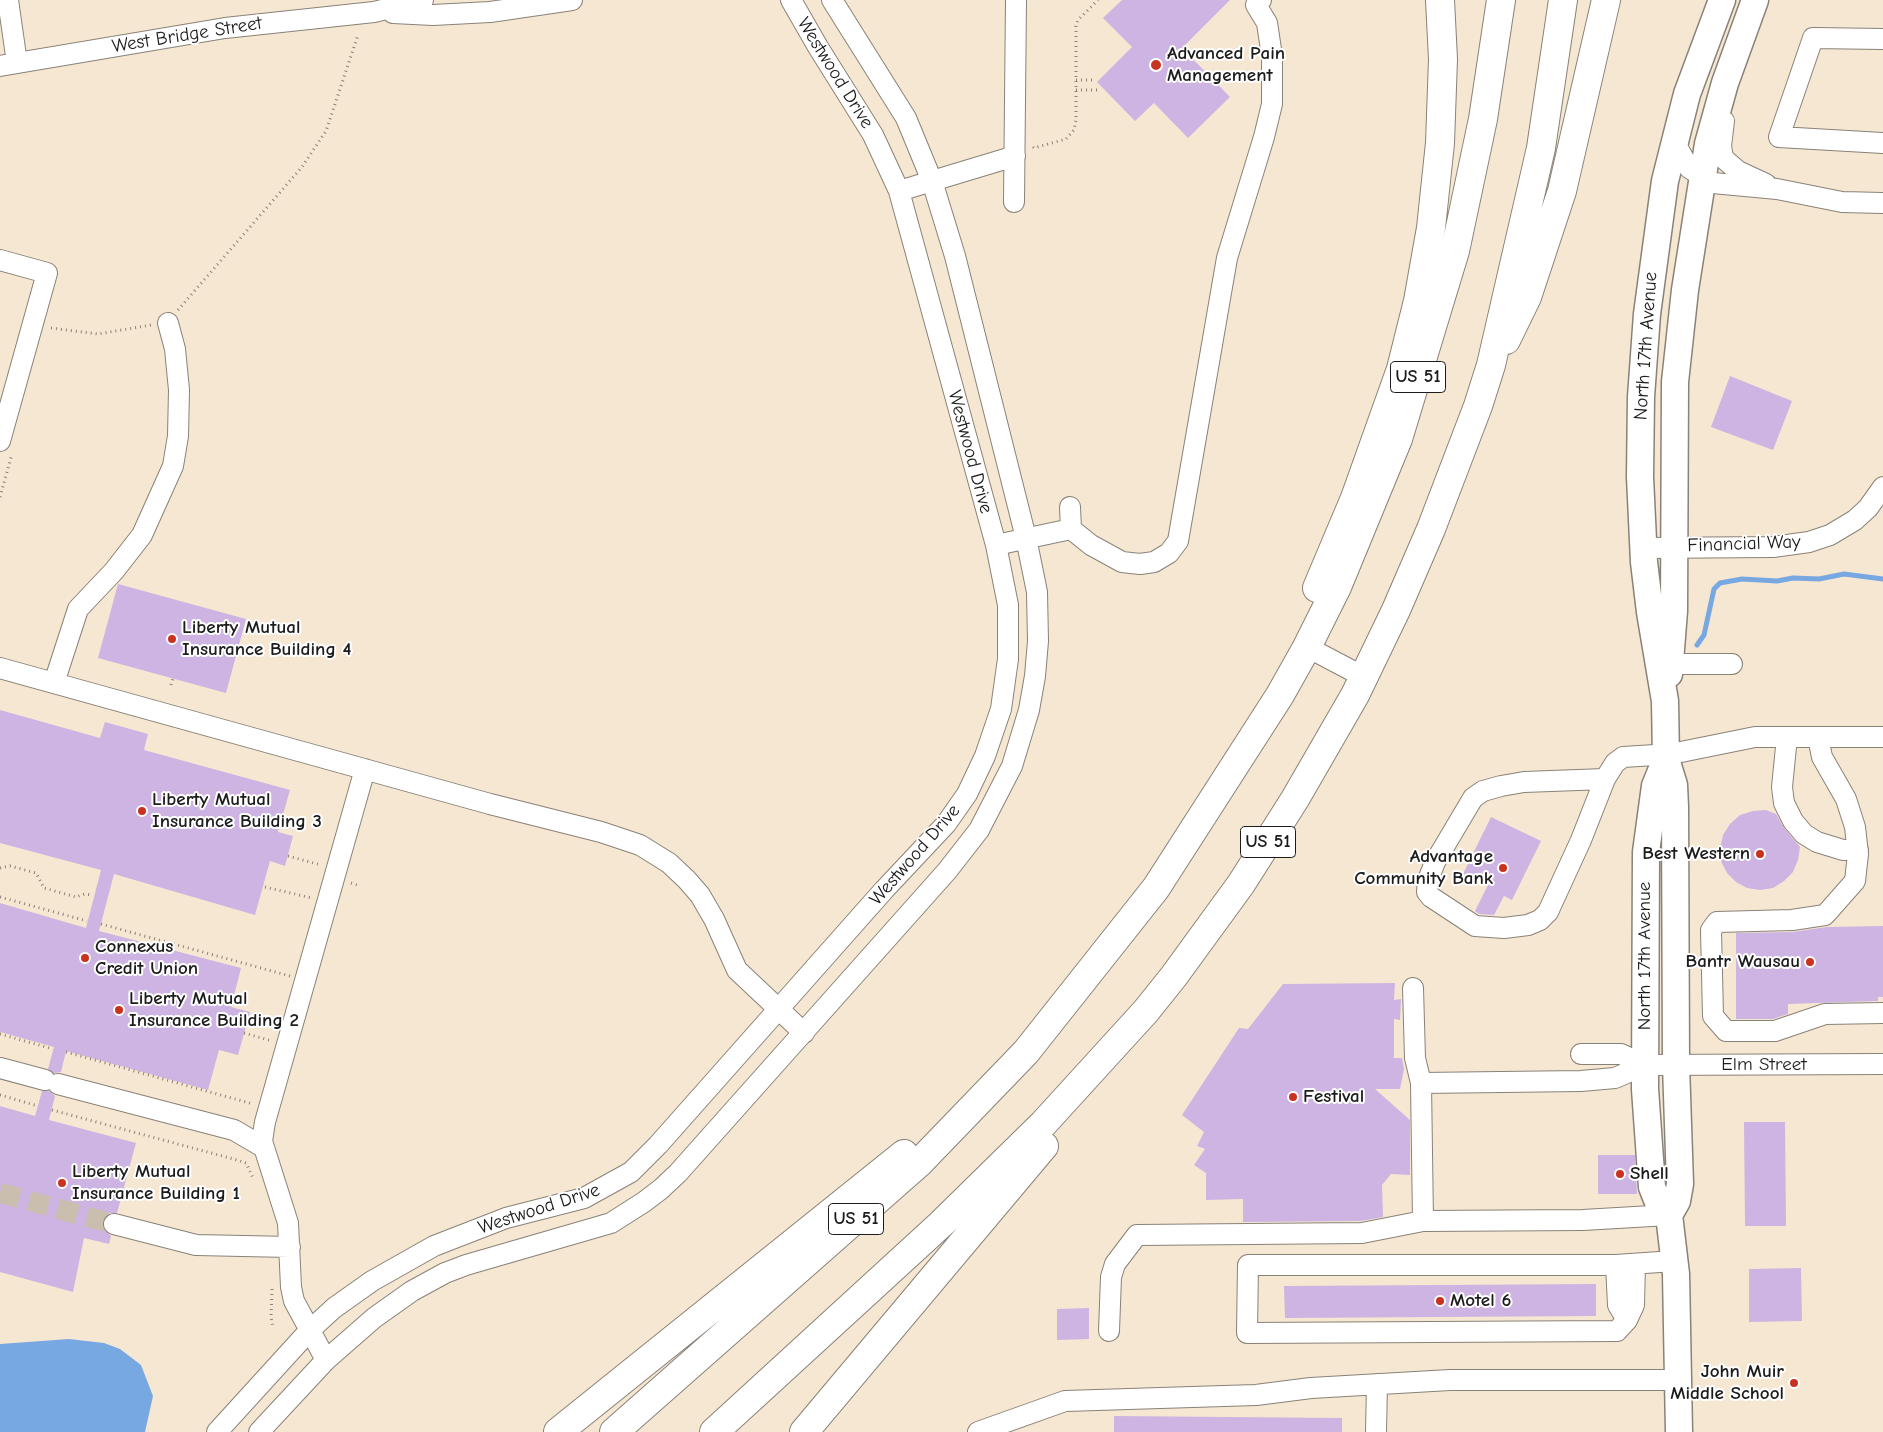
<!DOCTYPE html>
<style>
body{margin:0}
canvas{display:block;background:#f6e7d2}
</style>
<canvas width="1883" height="1432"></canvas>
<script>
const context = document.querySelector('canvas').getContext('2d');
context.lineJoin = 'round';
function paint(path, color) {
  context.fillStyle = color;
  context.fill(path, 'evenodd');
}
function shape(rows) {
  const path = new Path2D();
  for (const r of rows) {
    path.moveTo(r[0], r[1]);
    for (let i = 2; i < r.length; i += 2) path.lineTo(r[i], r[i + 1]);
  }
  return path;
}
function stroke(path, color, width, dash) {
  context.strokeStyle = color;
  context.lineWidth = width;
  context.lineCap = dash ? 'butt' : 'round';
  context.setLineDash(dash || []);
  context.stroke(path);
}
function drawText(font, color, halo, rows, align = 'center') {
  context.font = font + ' "Comic Neue",sans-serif';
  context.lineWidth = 4;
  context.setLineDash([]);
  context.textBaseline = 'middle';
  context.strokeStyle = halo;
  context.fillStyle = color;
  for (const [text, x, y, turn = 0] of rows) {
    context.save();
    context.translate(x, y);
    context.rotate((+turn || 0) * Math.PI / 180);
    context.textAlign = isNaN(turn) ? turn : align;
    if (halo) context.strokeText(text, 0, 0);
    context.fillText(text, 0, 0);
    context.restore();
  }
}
const water = shape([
 [69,1339,104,1343,120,1349,141,1365,153,1396,145,1432,0,1432,0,1344]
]);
const stream = shape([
 [1697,645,1704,635,1714,589,1720,583,1742,579,1777,581,1793,578,1819,579,1844,574,1883,579]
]);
const building = shape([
 [1122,0,1230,0,1182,48,1230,97,1188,138,1154,103,1135,121,1097,82,1132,47,1103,18],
 [1730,376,1792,401,1773,450,1711,427],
 [118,584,246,619,226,693,98,658],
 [0,710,100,738,105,722,148,734,144,750,290,790,278,832,293,836,285,866,270,861,255,915,114,874,99,931,241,968,231,1007,250,1012,238,1055,219,1050,208,1090,66,1051,61,1072,54,1073,48,1069,54,1047,0,1032,0,903,86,928,101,870,0,843],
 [1766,810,1776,814,1784,828,1800,847,1798,860,1793,872,1784,881,1773,888,1760,890,1747,888,1736,882,1727,873,1721,861,1720,848,1723,835,1730,824,1740,815,1753,811],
 [1491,817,1541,841,1512,900,1504,896,1494,915,1479,914,1475,911,1488,885,1463,874],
 [1883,926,1883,997,1878,997,1878,1001,1788,1004,1788,1014,1773,1019,1736,1019,1736,933,1792,932,1827,927],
 [1395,983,1394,1000,1401,999,1400,1020,1394,1019,1394,1058,1402,1058,1404,1069,1400,1089,1375,1089,1410,1120,1410,1175,1391,1174,1382,1185,1383,1217,1361,1221,1243,1222,1243,1199,1206,1200,1206,1173,1194,1165,1205,1149,1197,1146,1204,1132,1182,1115,1239,1028,1248,1029,1283,984],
 [42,1091,49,1091,55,1096,49,1120,136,1143,117,1213,110,1213,103,1221,103,1228,111,1236,109,1244,84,1238,73,1292,0,1272,0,1106,35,1116],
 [1744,1122,1785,1122,1786,1226,1745,1226],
 [1598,1155,1635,1155,1637,1194,1598,1194],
 [1801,1268,1802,1321,1749,1322,1749,1269],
 [1596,1284,1596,1316,1285,1318,1284,1286],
 [1089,1308,1089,1339,1057,1340,1057,1309],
 [1114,1416,1342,1418,1342,1432,1114,1432]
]);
const minorTunnel = shape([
 [0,1193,114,1224]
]);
const path = shape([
 [1076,80,1095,80],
 [1076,90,1099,90],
 [1033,147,1034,148,1066,139,1074,130,1076,120,1076,26,1078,20,1098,0],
 [178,310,302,167,326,131,358,35],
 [51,328,98,334,151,325],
 [0,497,12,454],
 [171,685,173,679],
 [288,856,321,865],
 [0,868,10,866,36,873,44,888,76,897,85,894,93,895],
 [351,883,360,886],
 [265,887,312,898],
 [0,897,87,921],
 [101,924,290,976],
 [244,1033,272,1041],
 [0,1034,53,1049],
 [66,1052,253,1104],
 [0,1095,38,1106],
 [52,1110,237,1160,246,1163,254,1180],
 [272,1289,271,1317,273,1328]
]);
const minor = shape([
 [8,0,17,63],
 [393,13,433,15,490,12,572,0],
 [1883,39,1813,38,1779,137,1883,143],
 [0,66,225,28,374,12,423,0],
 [1724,121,1721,146,1723,158,1738,171,1766,184],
 [1674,141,1689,168,1713,183,1777,189,1842,202,1883,203],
 [899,191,1015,156],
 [1014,202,1016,0],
 [0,260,47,273,0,441],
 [1070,507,1071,529,1091,545,1122,562,1140,564,1154,562,1169,553,1178,541,1227,258,1264,137,1272,104,1272,56,1267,23,1256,5,1261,0],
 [996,545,1071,529],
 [1643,548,1773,547,1809,542,1830,535,1855,520,1868,508,1883,487],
 [1307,647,1364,677],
 [1670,664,1732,664],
 [0,668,490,804,601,832,640,845,669,863,687,880,700,895,714,919,737,970,804,1033],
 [54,683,78,609,114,571,142,535,173,466,178,436,179,390,175,349,168,323],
 [1787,737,1782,787,1784,803,1793,821,1804,834,1817,842,1843,850,1858,850],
 [1818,737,1822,757,1846,799,1855,827,1858,854,1855,881,1825,915,1792,920,1717,922,1711,930,1713,1016,1726,1031,1775,1031,1825,1014,1883,1013],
 [1605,779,1524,782,1501,786,1483,791,1473,798,1435,862,1428,880,1427,892,1431,897,1475,926,1504,928,1528,925,1540,920,1548,912,1581,840,1605,779,1615,763,1623,757,1671,754,1755,737,1883,737],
 [1413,988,1415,1058,1421,1083,1423,1221],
 [1581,1054,1621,1054,1645,1065],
 [0,1068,45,1080],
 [1421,1083,1581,1081,1615,1078,1645,1065,1883,1064],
 [58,1084,234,1130,263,1147],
 [114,1224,196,1245,290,1247],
 [1635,1264,1634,1305,1627,1320,1617,1331,1247,1333,1248,1265,1616,1265,1674,1261],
 [1616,1265,1618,1305,1627,1320],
 [1109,1331,1111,1277,1115,1264,1137,1235,1362,1233,1423,1221,1583,1220,1669,1215],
 [326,1360,294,1301,291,1287,288,1223,262,1141,265,1122,365,769],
 [217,1432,309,1331,334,1308,372,1281,434,1246,506,1218,584,1198,631,1172,658,1145,884,890,946,824,967,794,985,756,1001,709,1008,659,1008,605,996,545,899,191,873,135,818,47,791,0],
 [259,1432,326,1360,374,1318,412,1291,445,1273,466,1265,611,1223,644,1202,661,1189,678,1173,947,871,979,830,1012,766,1029,710,1035,676,1038,641,1037,592,1026,538,955,256,932,181,906,118,832,0],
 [978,1432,1065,1401,1256,1395,1311,1388,1450,1380,1679,1380],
 [1376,1432,1377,1384]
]);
const major = shape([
 [1669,674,1674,611,1675,382,1685,290,1708,144,1725,83,1755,0],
 [1666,759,1655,786,1646,852,1645,1089,1652,1187,1658,1202,1669,1215,1676,1274,1679,1432],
 [1669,1215,1677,1201,1680,1184,1676,1065,1675,807,1674,785,1666,759,1665,701,1650,612,1644,562,1640,477,1641,397,1647,314,1665,181,1687,94,1722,0]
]);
const highway = shape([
 [1506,340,1527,297,1562,191,1606,0],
 [1317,588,1355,498,1401,369,1418,301,1431,228,1440,143,1443,59,1440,0],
 [558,1432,904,1154],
 [614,1432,919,1163,1026,1052,1156,888,1280,695,1307,647,1337,587,1398,439,1455,251,1483,119,1501,0],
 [714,1432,941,1224,1043,1124,1146,1011,1174,976,1241,884,1295,799,1355,695,1396,610,1431,529,1478,406,1491,365,1541,148,1563,0],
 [804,1432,1044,1146]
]);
const markers = [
 [1156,65,6,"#c8321e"],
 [172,639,5,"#c8321e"],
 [142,811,5,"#c8321e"],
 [1760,854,5,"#c8321e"],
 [1503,868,5,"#c8321e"],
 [85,958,5,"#c8321e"],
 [1810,962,5,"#c8321e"],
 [119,1010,5,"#c8321e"],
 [1293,1097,5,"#c8321e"],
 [1620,1174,5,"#c8321e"],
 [62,1183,5,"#c8321e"],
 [1440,1301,5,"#c8321e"],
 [1794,1383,5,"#c8321e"]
];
const shields = [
 [1418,377,55],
 [1268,842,55],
 [856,1219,55]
];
const shieldNames = [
 ["US 51",1418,377],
 ["US 51",1268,842],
 ["US 51",856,1219]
];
const streetNames = [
 ["West Bridge Street",187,35,-9],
 ["Westwood Drive",835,73,58],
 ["North 17th Avenue",1646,346,-86],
 ["Westwood Drive",970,452,75],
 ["Financial Way",1744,544,-2],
 ["Westwood Drive",915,855,-49],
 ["North 17th Avenue",1645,956,-90],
 ["Elm Street",1764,1065],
 ["Westwood Drive",539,1209,-18]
];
const poiNames = [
 ["Advanced Pain",1167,54],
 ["Management",1167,76],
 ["Liberty Mutual",182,628],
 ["Insurance Building 4",182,650],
 ["Liberty Mutual",152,800],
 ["Insurance Building 3",152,822],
 ["Best Western",1750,854,"right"],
 ["Advantage",1493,857,"right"],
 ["Community Bank",1493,879,"right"],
 ["Connexus",95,947],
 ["Credit Union",95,969],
 ["Bantr Wausau",1800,962,"right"],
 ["Liberty Mutual",129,999],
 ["Insurance Building 2",129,1021],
 ["Festival",1303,1097],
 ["Liberty Mutual",72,1172],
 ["Insurance Building 1",72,1194],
 ["Shell",1630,1174],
 ["Motel 6",1450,1301],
 ["John Muir",1784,1372,"right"],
 ["Middle School",1784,1394,"right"]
];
paint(water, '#78a8e2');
stroke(stream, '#78a8e2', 5);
paint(building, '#cdb4e2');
stroke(minorTunnel, '#cabeae', 20, [20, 10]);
stroke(minor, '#898277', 22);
stroke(major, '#898277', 29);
stroke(highway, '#898277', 30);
stroke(path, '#898277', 3, [1, 4]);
stroke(minor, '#fff', 20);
stroke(major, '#fff', 26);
stroke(highway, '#fff', 28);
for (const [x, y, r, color] of markers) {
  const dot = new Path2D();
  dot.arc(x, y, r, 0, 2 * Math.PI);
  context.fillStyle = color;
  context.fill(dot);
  stroke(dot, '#fff', 2);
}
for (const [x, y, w] of shields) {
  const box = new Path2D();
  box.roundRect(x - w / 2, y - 15.5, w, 31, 4);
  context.fillStyle = '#fff';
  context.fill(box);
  stroke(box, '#1c1c1c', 1);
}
drawText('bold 18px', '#1c1c1c', null, shieldNames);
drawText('19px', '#1c1c1c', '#fff', streetNames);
drawText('bold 19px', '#1c1c1c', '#fff', poiNames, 'left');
</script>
